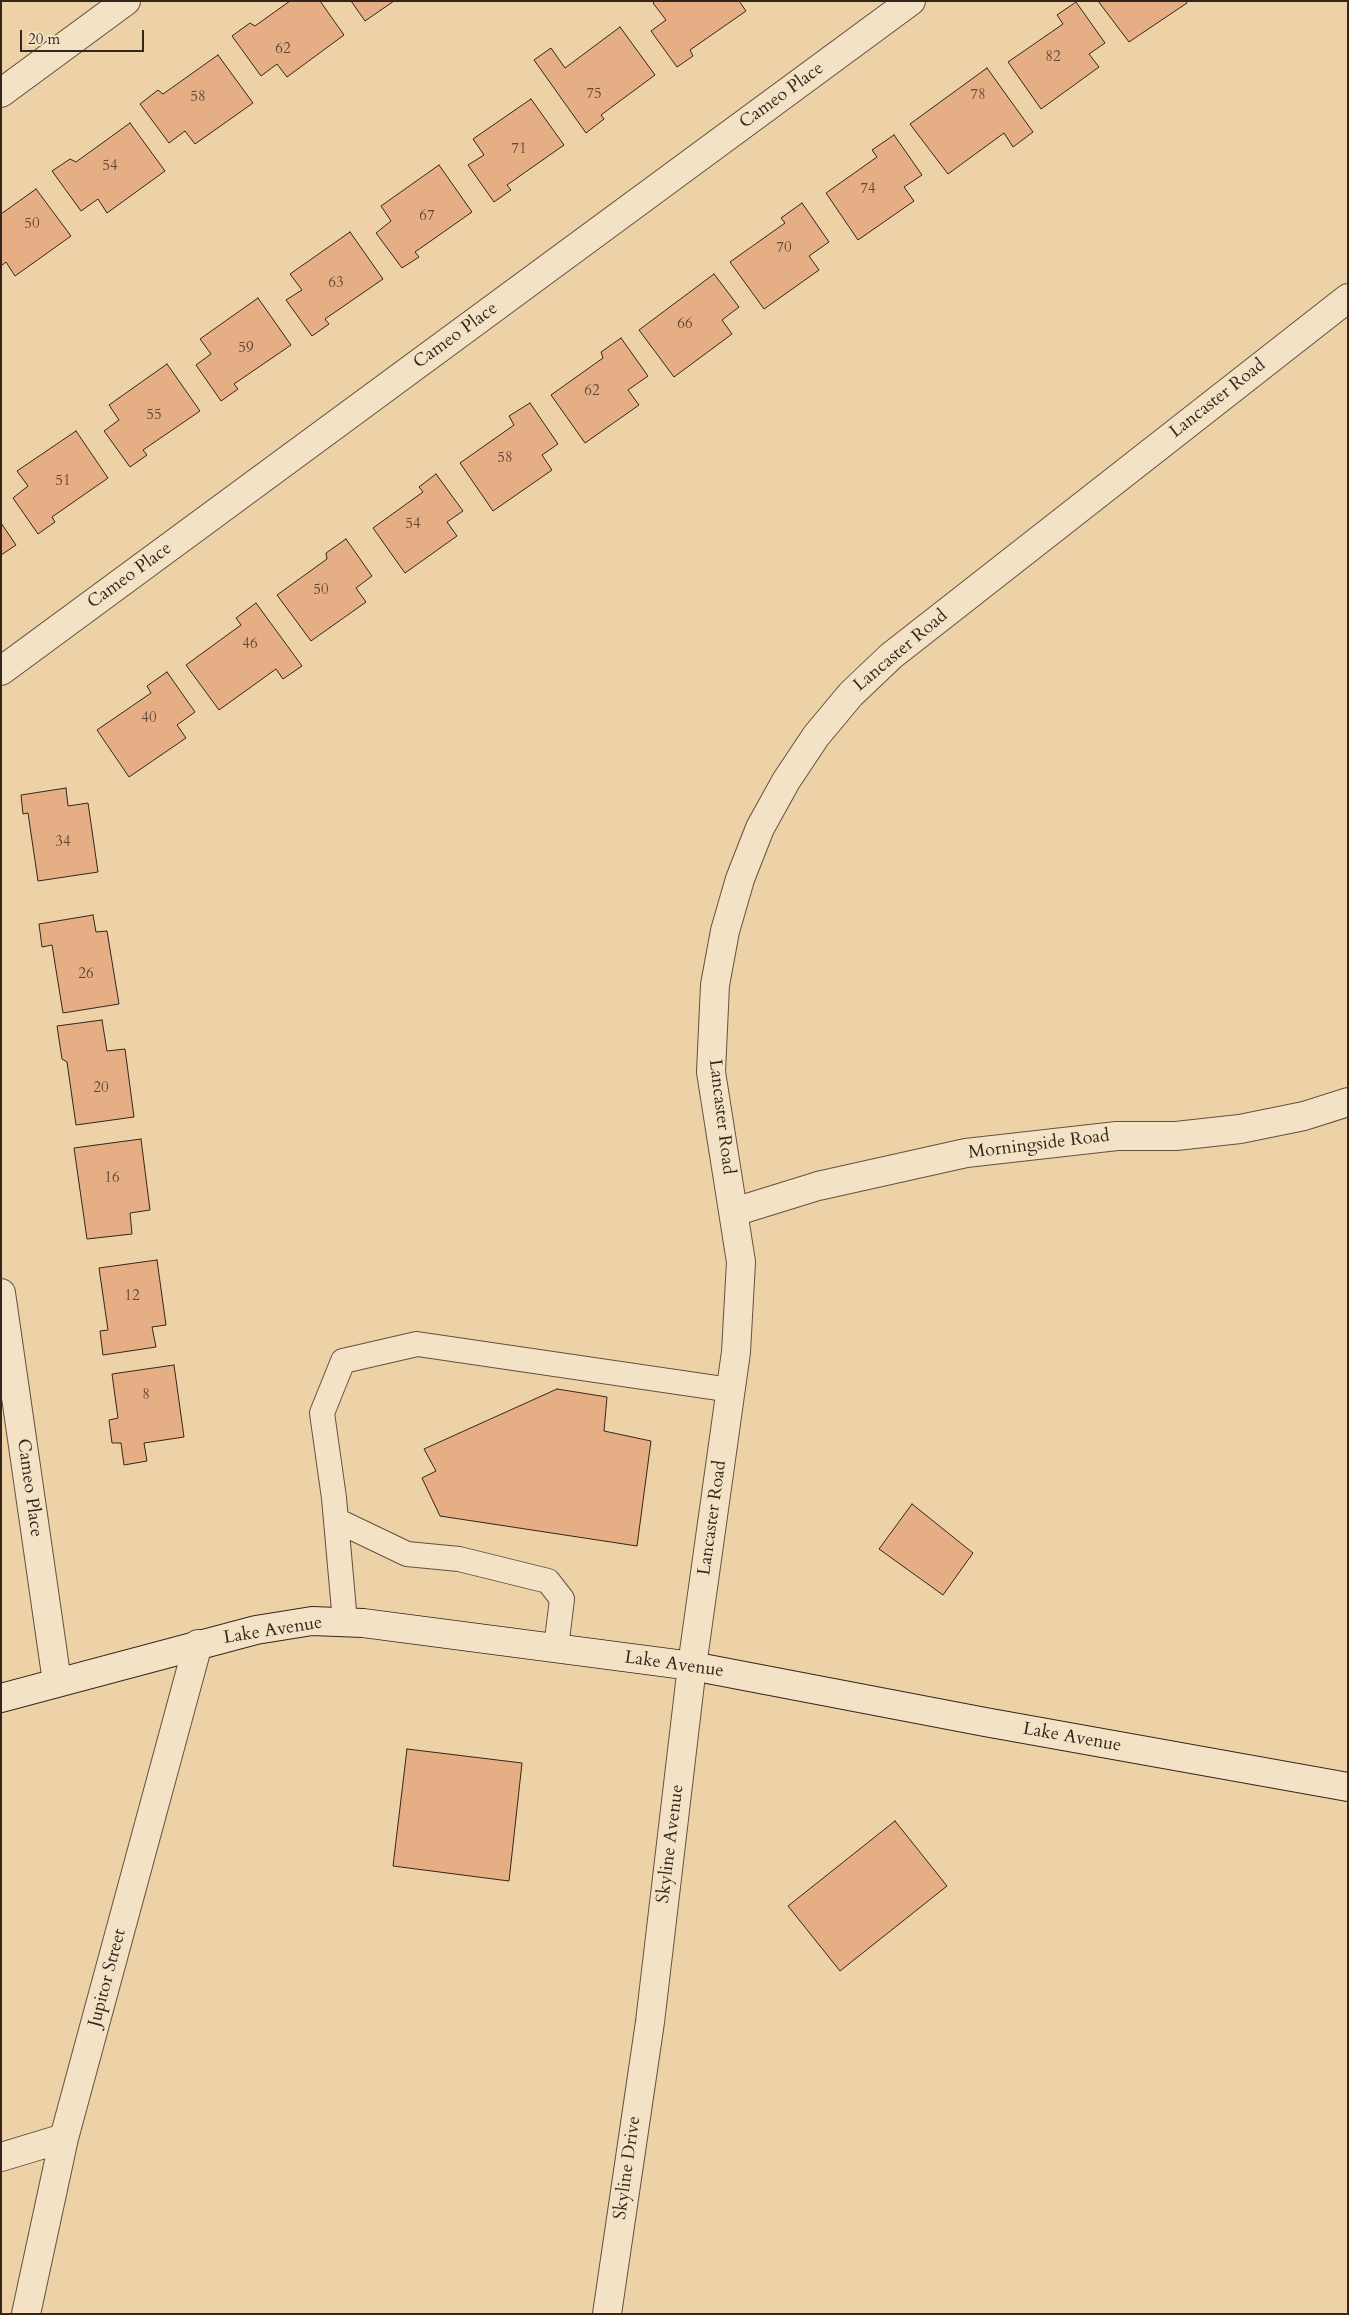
<!DOCTYPE html>
<style>
body{margin:0}
#map{position:relative;width:1349px;height:2315px;overflow:hidden;background:#ecd2a6;font-family:Cardo,serif}
canvas{display:block}
.frame{position:absolute;inset:0;border:2px solid #36251d;pointer-events:none}
.scale{position:absolute;left:20px;top:30px;width:124px;height:22px;box-sizing:border-box;border:2px solid #36251d;border-top:0;padding-left:6px;font-size:15px;line-height:18px;white-space:nowrap;color:#36251d;-webkit-text-stroke:4px #f3e2c5;paint-order:stroke}
</style>
<div id="map">
<canvas width="1349" height="2315"></canvas>
<div class="frame"></div>
<div class="scale">20 m</div>
</div>
<script>
const context = document.querySelector('canvas').getContext('2d');
context.lineJoin = 'round';
function paint(path, color) {
  context.fillStyle = color;
  context.fill(path, 'evenodd');
}
function shape(rows) {
  const path = new Path2D();
  for (const r of rows) {
    path.moveTo(r[0], r[1]);
    for (let i = 2; i < r.length; i += 2) path.lineTo(r[i], r[i + 1]);
  }
  return path;
}
function stroke(path, color, width, dash) {
  context.strokeStyle = color;
  context.lineWidth = width;
  context.lineCap = dash ? 'butt' : 'round';
  context.setLineDash(dash || []);
  context.stroke(path);
}
function drawText(font, color, halo, rows, align = 'center') {
  context.font = font + ' Cardo,serif';
  context.lineWidth = 4;
  context.setLineDash([]);
  context.textBaseline = 'middle';
  context.strokeStyle = halo;
  context.fillStyle = color;
  for (const [text, x, y, turn = 0] of rows) {
    context.save();
    context.translate(x, y);
    context.rotate((+turn || 0) * Math.PI / 180);
    context.textAlign = isNaN(turn) ? turn : align;
    if (halo) context.strokeText(text, 0, 0);
    context.fillText(text, 0, 0);
    context.restore();
  }
}
const building = shape([
 [290,1,320,1,344,35,287,77,277,64,261,76,232,36,250,23,255,26,290,1],
 [351,1,394,1,365,21,351,1],
 [655,1,739,1,746,11,690,50,693,56,677,67,651,31,666,20,653,3,655,1],
 [1098,1,1186,1,1187,3,1129,42,1098,1],
 [1076,2,1105,43,1089,54,1099,67,1041,109,1008,62,1063,24,1057,15,1076,2],
 [620,27,655,75,601,115,604,119,586,133,534,60,551,48,565,68,620,27],
 [218,55,253,103,195,144,185,131,169,143,140,104,158,90,163,94,218,55],
 [987,68,1033,132,1013,147,1004,133,948,174,910,124,987,68],
 [531,99,564,145,507,185,511,190,494,202,468,165,484,155,473,139,531,99],
 [130,123,165,171,107,213,98,199,81,211,52,171,70,159,76,162,130,123],
 [894,135,922,175,904,187,914,201,858,240,826,193,877,157,872,150,894,135],
 [439,165,472,212,415,252,419,257,402,268,376,233,391,221,381,206,439,165],
 [36,189,71,236,15,276,6,262,1,266,1,214,36,189],
 [802,203,829,242,809,256,819,270,764,309,730,262,785,223,781,218,802,203],
 [350,232,383,279,325,319,329,324,312,336,286,300,302,290,290,274,350,232],
 [714,274,739,307,722,320,732,334,674,377,639,330,714,274],
 [258,298,291,345,234,384,238,389,221,401,196,365,211,354,200,339,258,298],
 [621,338,648,376,628,390,639,405,585,443,551,395,603,358,601,352,621,338],
 [167,364,200,411,143,450,147,455,130,467,104,431,119,420,109,405,167,364],
 [530,403,558,444,542,455,552,470,493,511,460,463,514,425,509,416,530,403],
 [76,431,108,478,52,517,55,522,38,534,13,498,28,486,17,471,76,431],
 [436,474,463,511,447,522,457,536,405,573,373,528,423,492,419,487,436,474],
 [1,523,16,545,1,555,1,523],
 [346,539,372,576,356,588,366,602,311,641,277,595,327,559,326,553,346,539],
 [256,603,302,666,283,679,276,669,219,710,186,665,241,625,236,618,256,603],
 [167,672,195,712,177,725,186,738,129,777,97,730,151,693,147,686,167,672],
 [66,788,68,806,88,803,98,872,38,881,28,813,23,814,21,795,66,788],
 [93,915,96,932,107,931,119,1004,63,1013,52,945,42,947,39,924,93,915],
 [102,1020,107,1051,125,1049,134,1117,76,1125,67,1062,62,1059,57,1026,102,1020],
 [141,1139,150,1210,130,1213,132,1234,87,1239,74,1148,141,1139],
 [157,1260,166,1325,152,1327,156,1347,103,1355,100,1331,108,1330,99,1268,157,1260],
 [174,1365,184,1437,144,1443,147,1461,124,1465,121,1443,112,1443,109,1420,118,1418,112,1374,174,1365],
 [557,1389,607,1397,604,1431,651,1441,637,1546,440,1516,422,1478,436,1471,424,1449,557,1389],
 [912,1504,973,1553,943,1595,879,1549,912,1504],
 [407,1749,522,1763,509,1881,393,1866,407,1749],
 [895,1821,947,1886,840,1971,788,1906,895,1821]
]);
const lane = shape([
 [336,1520,407,1554,459,1559,548,1581,562,1599,556,1648],
 [345,1622,334,1498,322,1413,343,1361,417,1344,731,1390]
]);
const street = shape([
 [1,93,126,1],
 [1,671,911,1],
 [734,1212,818,1186,966,1153,1117,1136,1176,1136,1240,1129,1304,1116,1348,1102],
 [1,1293,57,1682],
 [1,2157,64,2138],
 [26,2314,64,2138,198,1644],
 [607,2314,650,2022,692,1666,736,1352,741,1262,711,1072,715,985,725,931,740,879,760,828,786,781,816,736,851,694,891,656,1348,298]
]);
const secondary = shape([
 [1,1698,256,1630,312,1621,363,1623,692,1666,985,1722,1348,1787]
]);
const numberNames = [
 ["62",283,50],
 ["82",1053,58],
 ["75",594,95],
 ["78",978,96],
 ["58",198,98],
 ["71",519,150],
 ["54",110,167],
 ["74",868,190],
 ["67",427,217],
 ["50",32,225],
 ["70",784,249],
 ["63",336,284],
 ["66",685,325],
 ["59",246,349],
 ["62",592,392],
 ["55",154,416],
 ["58",505,459],
 ["51",63,482],
 ["54",413,525],
 ["50",321,591],
 ["46",250,645],
 ["40",149,719],
 ["34",63,843],
 ["26",86,975],
 ["20",101,1089],
 ["16",112,1179],
 ["12",132,1297],
 ["8",146,1396]
];
const streetNames = [
 ["Cameo Place",782,96,-36],
 ["Cameo Place",456,336,-36],
 ["Lancaster Road",1218,399,-38],
 ["Cameo Place",130,576,-36],
 ["Lancaster Road",901,651,-40],
 ["Lancaster Road",721,1117,83],
 ["Morningside Road",1039,1145,-7],
 ["Cameo Place",29,1488,82],
 ["Lancaster Road",713,1518,-82],
 ["Lake Avenue",273,1631,-9],
 ["Lake Avenue",674,1665,8],
 ["Lake Avenue",1072,1738,10],
 ["Skyline Avenue",671,1844,-83],
 ["Jupitor Street",108,1978,-75],
 ["Skyline Drive",628,2168,-82]
];
paint(building, '#e5ae85');
stroke(building, '#36251d', 1);
stroke(lane, '#64503f', 26);
stroke(street, '#64503f', 30);
stroke(secondary, '#36251d', 30);
stroke(lane, '#f3e2c5', 24);
stroke(street, '#f3e2c5', 28);
stroke(secondary, '#f3e2c5', 28);
drawText('15px', '#624737', null, numberNames);
drawText('18px', '#36251d', '#f3e2c5', streetNames);
</script>
